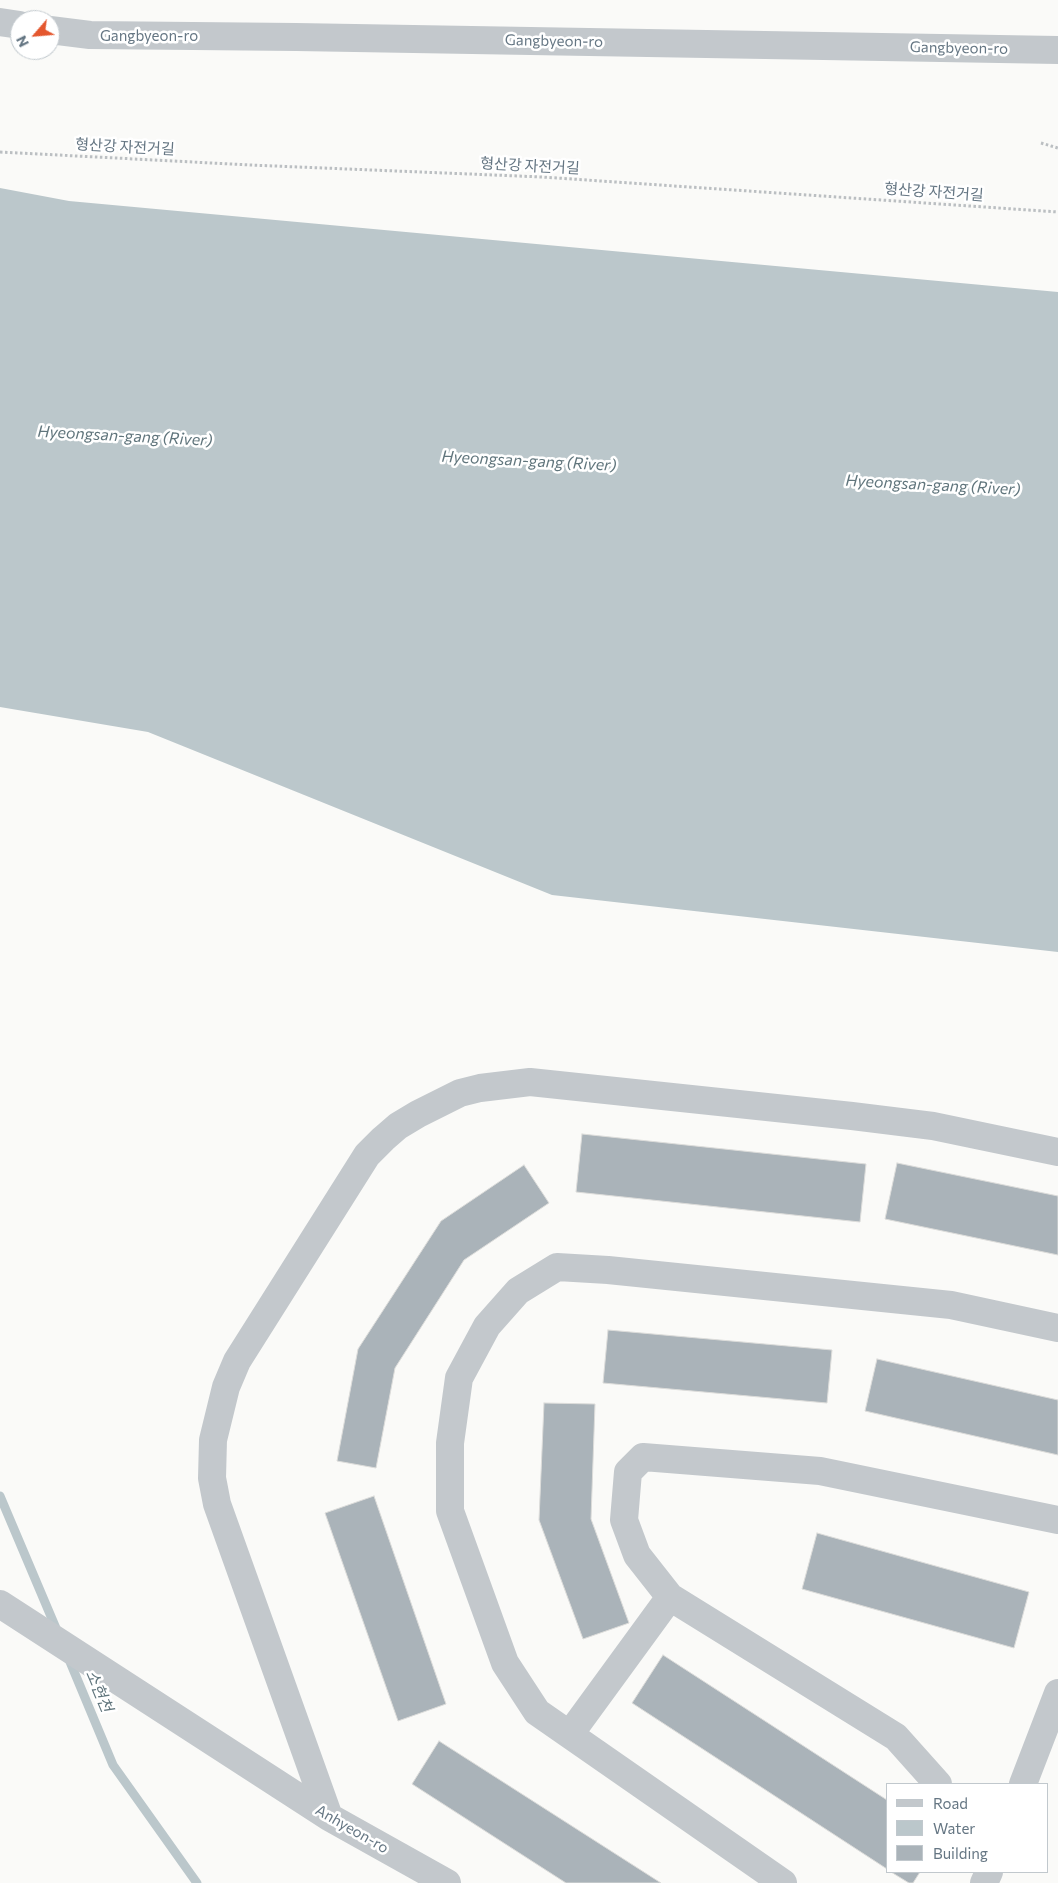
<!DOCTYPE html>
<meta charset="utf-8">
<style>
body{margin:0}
#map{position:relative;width:1058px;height:1883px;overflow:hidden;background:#fafaf8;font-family:Commissioner,sans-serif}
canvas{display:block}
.legend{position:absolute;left:886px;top:1783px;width:162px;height:90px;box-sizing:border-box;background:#fff;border:1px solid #c1c8cd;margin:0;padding:6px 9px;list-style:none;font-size:15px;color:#657683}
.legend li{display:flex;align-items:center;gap:10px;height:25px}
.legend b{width:25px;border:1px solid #c1c8cd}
.north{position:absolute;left:10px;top:10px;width:50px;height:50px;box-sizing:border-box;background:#fff;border:1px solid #c1c8cd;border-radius:50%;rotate:243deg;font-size:14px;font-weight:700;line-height:20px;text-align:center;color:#657683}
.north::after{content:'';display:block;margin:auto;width:18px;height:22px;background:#e4572e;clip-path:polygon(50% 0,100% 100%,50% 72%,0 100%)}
</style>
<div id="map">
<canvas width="1058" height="1883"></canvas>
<ul class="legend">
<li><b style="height:6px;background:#c3c8cc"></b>Road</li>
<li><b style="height:14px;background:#bbc7cb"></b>Water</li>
<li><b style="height:14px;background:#aab3b9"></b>Building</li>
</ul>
<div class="north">N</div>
</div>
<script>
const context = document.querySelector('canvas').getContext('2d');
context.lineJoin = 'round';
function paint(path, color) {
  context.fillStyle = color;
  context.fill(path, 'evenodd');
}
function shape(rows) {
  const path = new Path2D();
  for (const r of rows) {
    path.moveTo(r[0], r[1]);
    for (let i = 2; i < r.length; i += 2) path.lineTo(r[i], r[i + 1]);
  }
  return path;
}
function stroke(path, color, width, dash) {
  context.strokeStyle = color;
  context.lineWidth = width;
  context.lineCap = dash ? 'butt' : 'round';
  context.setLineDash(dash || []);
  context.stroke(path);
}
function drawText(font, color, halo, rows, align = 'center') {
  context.font = font + ' Commissioner,"Noto Sans KR",sans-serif';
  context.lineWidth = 5;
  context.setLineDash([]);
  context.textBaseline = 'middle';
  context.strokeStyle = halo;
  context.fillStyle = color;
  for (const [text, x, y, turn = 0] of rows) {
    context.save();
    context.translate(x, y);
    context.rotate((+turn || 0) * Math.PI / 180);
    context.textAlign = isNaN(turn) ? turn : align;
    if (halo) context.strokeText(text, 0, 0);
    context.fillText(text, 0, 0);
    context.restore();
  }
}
const water = shape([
 [0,188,69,201,1058,292,1058,952,552,895,148,732,0,707]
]);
const stream = shape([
 [0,1496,58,1633],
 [68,1657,113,1765,197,1883]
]);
const building = shape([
 [582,1134,866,1164,860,1222,576,1192,582,1134],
 [897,1163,1058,1196,1058,1255,885,1219,897,1163],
 [524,1165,549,1203,464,1260,395,1368,376,1468,337,1461,358,1349,441,1221,524,1165],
 [608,1330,832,1350,827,1403,603,1383,608,1330],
 [877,1359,1058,1400,1058,1455,865,1411,877,1359],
 [544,1403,595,1404,591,1519,629,1623,583,1639,539,1520,544,1403],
 [374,1496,446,1704,398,1721,325,1513,374,1496],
 [817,1533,1029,1592,1014,1648,802,1589,817,1533],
 [663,1655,887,1800,887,1869,632,1703,663,1655],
 [439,1741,661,1883,566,1883,412,1784,439,1741],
 [891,1872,920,1872,913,1883,909,1883,891,1872]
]);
const path = shape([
 [1041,143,1058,148],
 [0,152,250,165,542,177,1058,212]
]);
const minor = shape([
 [0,22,20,25],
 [50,30,90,35,296,37,1058,50],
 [0,1604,329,1817,447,1883],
 [570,1734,670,1597],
 [938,1784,896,1737,670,1597,637,1555,624,1520,628,1472,643,1457,820,1471,1058,1520],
 [1023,1784,1058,1693],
 [329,1817,217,1504,212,1478,213,1440,226,1387,237,1361,367,1155,383,1139,398,1126,418,1114,460,1093,480,1088,530,1082,852,1116,933,1126,1058,1152],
 [783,1883,537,1712,505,1663,450,1511,450,1443,459,1378,487,1326,518,1291,557,1267,608,1270,951,1305,1058,1328],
 [984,1883,989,1872]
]);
const streetNames = [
 ["Gangbyeon-ro",149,36],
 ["Gangbyeon-ro",554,41,1],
 ["Gangbyeon-ro",959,48,1],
 ["형산강 자전거길",125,147,3],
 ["형산강 자전거길",530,166,3],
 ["형산강 자전거길",934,192,4],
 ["Anhyeon-ro",352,1829,30]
];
const waterNames = [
 ["Hyeongsan-gang (River)",125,436,3],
 ["Hyeongsan-gang (River)",529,461,3],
 ["Hyeongsan-gang (River)",933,485,3],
 ["소현천",99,1691,67]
];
paint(water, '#bbc7cb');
stroke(stream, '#bbc7cb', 9);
paint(building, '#aab3b9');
stroke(building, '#dcdcda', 1);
stroke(path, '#bbbfc2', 3, [2.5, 2.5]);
stroke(minor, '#c3c8cc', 28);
drawText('15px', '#657683', '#fff', streetNames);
drawText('italic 16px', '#60757c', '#fff', waterNames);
</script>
